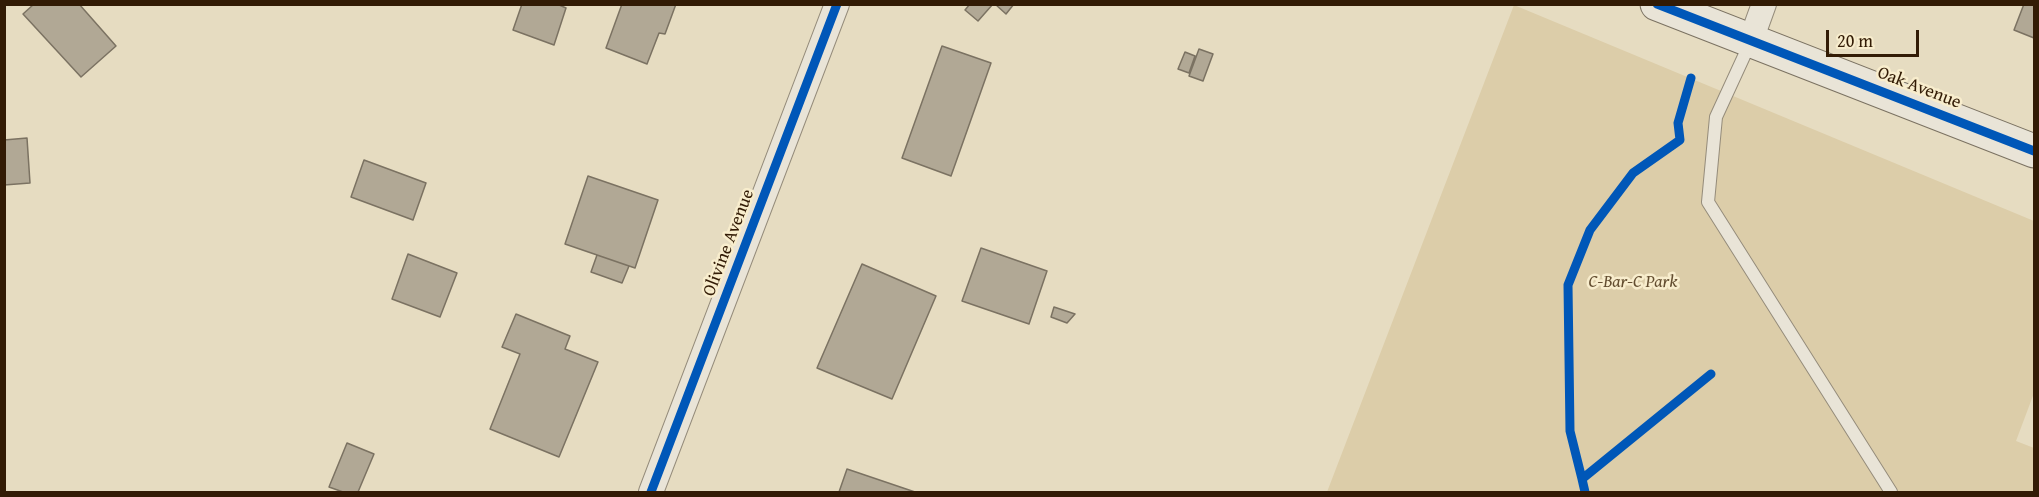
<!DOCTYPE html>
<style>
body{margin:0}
#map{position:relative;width:2039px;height:497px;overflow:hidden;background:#e6dcc1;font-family:"Gentium Book Plus",serif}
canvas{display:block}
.frame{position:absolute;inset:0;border:6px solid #321b05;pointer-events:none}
.scale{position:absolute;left:1826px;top:30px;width:93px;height:27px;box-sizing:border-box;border:3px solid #321b05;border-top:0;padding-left:8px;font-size:18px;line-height:21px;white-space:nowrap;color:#321b05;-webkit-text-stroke:4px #f8edcd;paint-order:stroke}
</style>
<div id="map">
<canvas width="2039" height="497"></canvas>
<div class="frame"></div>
<div class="scale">20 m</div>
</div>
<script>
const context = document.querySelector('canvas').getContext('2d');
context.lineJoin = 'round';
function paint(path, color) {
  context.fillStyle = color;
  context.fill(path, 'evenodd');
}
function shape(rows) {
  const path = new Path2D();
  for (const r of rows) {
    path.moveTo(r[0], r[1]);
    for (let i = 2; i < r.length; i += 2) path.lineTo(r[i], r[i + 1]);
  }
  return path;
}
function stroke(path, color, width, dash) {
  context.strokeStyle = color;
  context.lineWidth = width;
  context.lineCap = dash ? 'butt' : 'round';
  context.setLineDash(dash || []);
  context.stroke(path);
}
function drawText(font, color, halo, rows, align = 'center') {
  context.font = font + ' "Gentium Book Plus",serif';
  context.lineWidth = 5;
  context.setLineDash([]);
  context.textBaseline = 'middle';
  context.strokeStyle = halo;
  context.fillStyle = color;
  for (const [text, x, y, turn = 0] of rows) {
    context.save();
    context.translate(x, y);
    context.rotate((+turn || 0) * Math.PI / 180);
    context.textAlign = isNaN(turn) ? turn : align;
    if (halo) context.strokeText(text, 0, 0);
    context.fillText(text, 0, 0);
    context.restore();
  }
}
const green = shape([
 [1514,5,2034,221,2034,393,2016,441,2034,448,2034,492,1327,492]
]);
const building = shape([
 [34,4,79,4,116,46,81,77,23,14,34,4],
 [522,4,557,4,566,8,554,45,513,30,522,4],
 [622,4,676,4,665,34,659,33,647,64,606,48,622,4],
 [970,4,993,4,978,21,965,10,970,4],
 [995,4,1014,4,1006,14,995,4],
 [2024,4,2034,4,2034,38,2014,30,2024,4],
 [942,46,991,63,951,176,902,158,942,46],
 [1199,49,1213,54,1203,81,1189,76,1199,49],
 [1185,52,1195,56,1189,73,1178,69,1185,52],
 [27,138,30,183,4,185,4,140,27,138],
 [364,160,426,183,413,220,351,197,364,160],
 [588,176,658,200,635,268,565,244,588,176],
 [981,248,1047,271,1029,324,962,301,981,248],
 [408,254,457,273,440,317,392,299,408,254],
 [597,255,629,266,622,283,591,272,597,255],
 [862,264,936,296,892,399,817,368,862,264],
 [1054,307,1075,314,1067,323,1051,317,1054,307],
 [516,314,570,336,565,349,598,362,559,457,490,429,520,354,502,347,516,314],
 [347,443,374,454,358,492,343,492,329,487,347,443],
 [847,469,915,492,839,492,847,469]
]);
const lane = shape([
 [1751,41,1716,117,1708,202,1891,492]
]);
const street = shape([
 [1751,40,1764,4],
 [651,492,837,4]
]);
const secondary = shape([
 [1657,4,2034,151]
]);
const cycleway = shape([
 [1657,4,2034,151],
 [1582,479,1570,431,1568,285,1590,230,1633,173,1680,140,1678,123,1691,78],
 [651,492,837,4],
 [1585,492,1582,479,1711,374]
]);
const streetNames = [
 ["Oak Avenue",1919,88,21],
 ["Olivine Avenue",729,243,-69]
];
const parkNames = [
 ["C-Bar-C Park",1633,282]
];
paint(green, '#dccda9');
paint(building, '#b1a895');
stroke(building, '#7b7262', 1.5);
stroke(lane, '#958c7b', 14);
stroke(street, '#958c7b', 26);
stroke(secondary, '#7b7262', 35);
stroke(lane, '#e9e4d7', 12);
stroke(street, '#e9e4d7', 24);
stroke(secondary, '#e9e4d7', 33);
stroke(cycleway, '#0057b8', 9);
drawText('18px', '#321b05', '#f8edcd', streetNames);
drawText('italic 18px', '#634d30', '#f8edcd', parkNames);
</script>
